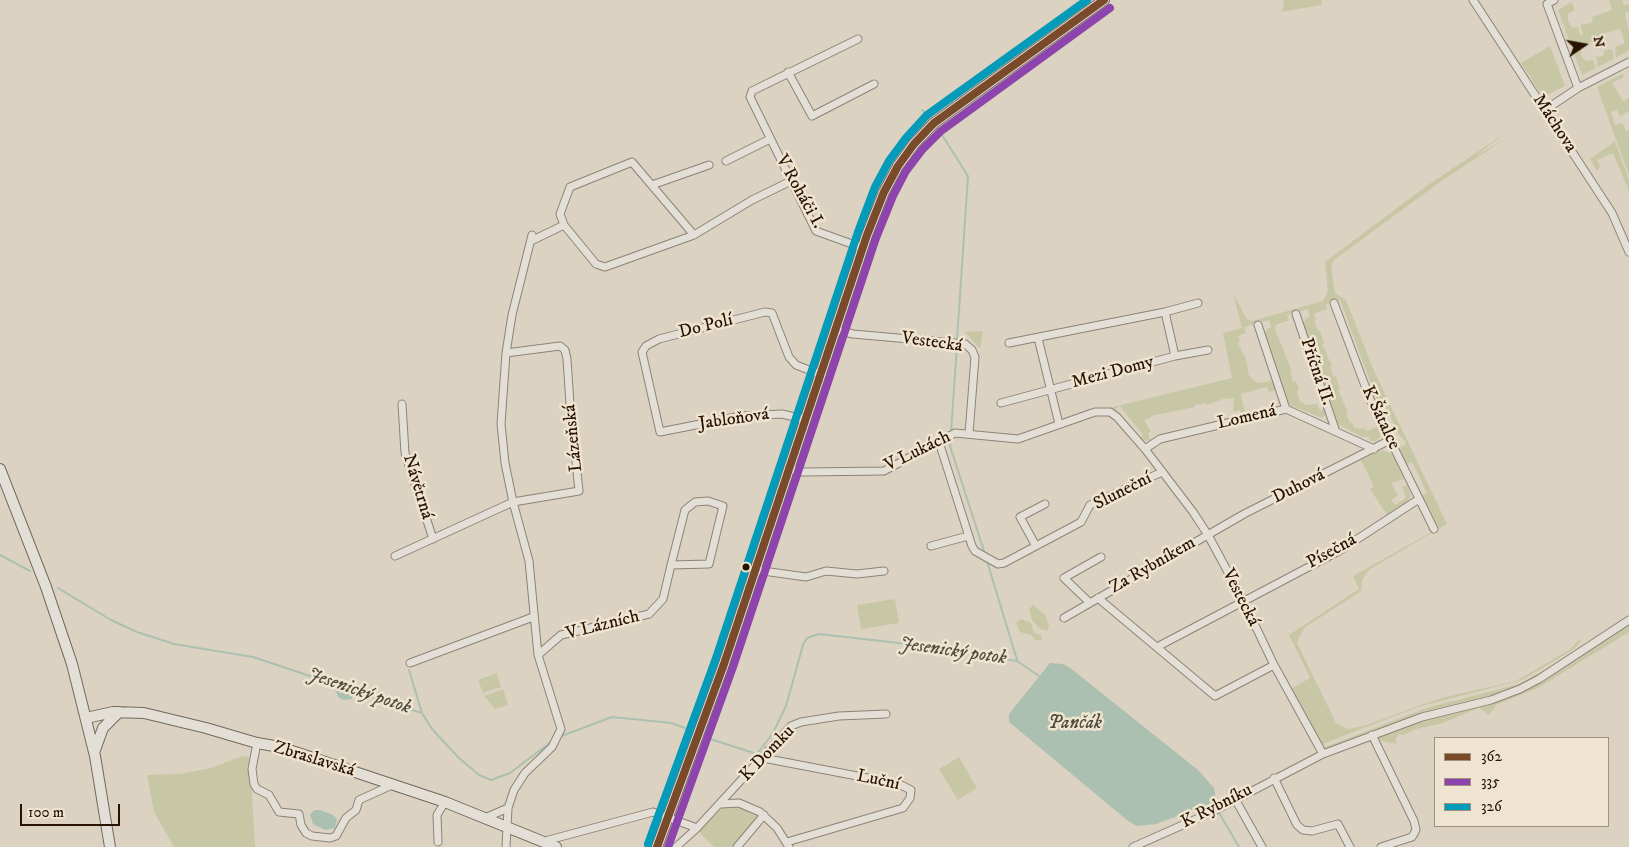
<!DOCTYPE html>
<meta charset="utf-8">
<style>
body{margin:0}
#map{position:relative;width:1629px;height:847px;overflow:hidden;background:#dcd2c1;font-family:"IM FELL DW Pica",serif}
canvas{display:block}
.legend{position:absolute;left:1434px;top:737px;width:175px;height:90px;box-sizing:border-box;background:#efe4d0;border:1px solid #9f907d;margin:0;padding:6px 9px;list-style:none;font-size:15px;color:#281200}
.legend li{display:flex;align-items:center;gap:10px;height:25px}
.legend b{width:25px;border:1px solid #9f907d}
.north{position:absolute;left:1559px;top:20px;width:50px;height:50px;-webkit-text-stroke:4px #efe4d0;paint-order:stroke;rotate:78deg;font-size:14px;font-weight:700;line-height:20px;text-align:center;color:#281200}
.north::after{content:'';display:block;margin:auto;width:18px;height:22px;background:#281200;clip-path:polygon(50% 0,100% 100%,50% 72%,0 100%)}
.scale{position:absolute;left:20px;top:804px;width:100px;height:22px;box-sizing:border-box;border:2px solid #281200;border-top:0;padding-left:6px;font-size:15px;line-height:18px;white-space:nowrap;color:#281200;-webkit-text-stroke:4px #efe4d0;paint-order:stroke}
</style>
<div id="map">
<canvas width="1629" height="847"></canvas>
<ul class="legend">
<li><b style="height:6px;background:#7a4b2a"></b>362</li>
<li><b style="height:6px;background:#8e44ad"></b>335</li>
<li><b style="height:6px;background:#049ab9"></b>326</li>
</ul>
<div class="north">N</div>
<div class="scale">100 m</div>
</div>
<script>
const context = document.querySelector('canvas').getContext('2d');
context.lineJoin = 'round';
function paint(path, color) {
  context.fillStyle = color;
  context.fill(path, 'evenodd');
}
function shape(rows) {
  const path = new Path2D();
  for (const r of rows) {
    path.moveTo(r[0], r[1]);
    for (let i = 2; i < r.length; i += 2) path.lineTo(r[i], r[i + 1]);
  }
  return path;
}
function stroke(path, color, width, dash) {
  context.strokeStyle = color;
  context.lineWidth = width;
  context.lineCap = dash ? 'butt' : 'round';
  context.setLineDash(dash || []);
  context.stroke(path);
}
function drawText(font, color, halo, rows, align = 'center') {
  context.font = font + ' "IM FELL DW Pica",serif';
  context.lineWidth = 5;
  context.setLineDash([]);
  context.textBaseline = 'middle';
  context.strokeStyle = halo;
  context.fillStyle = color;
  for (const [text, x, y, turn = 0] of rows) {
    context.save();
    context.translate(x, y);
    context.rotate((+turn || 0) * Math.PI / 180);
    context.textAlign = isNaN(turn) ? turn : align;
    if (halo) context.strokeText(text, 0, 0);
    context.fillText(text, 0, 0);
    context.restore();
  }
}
const green = shape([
 [1283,0,1321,0,1321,3,1323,0,1321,5,1281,12,1284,5],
 [1609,0,1622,0,1624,5,1629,4,1629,12,1625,13,1629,32,1629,50,1616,58,1615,47,1625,43,1620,29,1602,34,1600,37,1601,40,1598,41,1596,38,1593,40,1593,43,1589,42,1589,44,1581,47,1581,56,1586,61,1593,60,1596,68,1582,75,1558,10,1572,2,1575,10,1568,14,1568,21,1573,28,1578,27,1580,35,1583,34,1580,25,1591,23,1593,20,1592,17,1612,10],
 [1550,46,1565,86,1543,97,1521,63],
 [1612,49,1614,59,1598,67,1596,57,1603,56,1605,50],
 [1622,74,1624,77,1612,83,1623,101,1629,98,1629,113,1628,111,1620,117,1617,109,1611,112,1615,125,1622,123,1626,131,1629,130,1629,175,1597,87],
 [1506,133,1474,157,1508,137,1440,182,1334,260,1331,267,1335,293,1346,300,1374,371,1447,524,1369,570,1362,580,1361,591,1304,628,1297,643,1336,723,1348,729,1367,725,1418,706,1445,697,1516,681,1569,650,1580,639,1581,642,1571,651,1522,680,1418,707,1320,745,1292,688,1310,678,1289,635,1359,589,1353,576,1439,528,1422,495,1427,493,1412,462,1407,464,1399,448,1406,444,1405,441,1399,435,1385,405,1380,407,1376,397,1340,300,1326,304,1327,309,1314,314,1316,320,1314,321,1318,331,1320,330,1324,343,1322,344,1332,366,1330,367,1334,377,1336,376,1338,383,1340,389,1338,390,1348,412,1346,413,1350,423,1352,422,1354,428,1366,429,1367,431,1378,426,1381,435,1376,441,1370,441,1368,437,1362,437,1338,424,1304,325,1305,319,1310,316,1308,309,1287,315,1289,320,1276,325,1275,329,1292,371,1290,372,1293,382,1296,381,1299,390,1297,391,1300,402,1307,405,1317,404,1320,411,1325,409,1325,415,1322,418,1292,406,1289,403,1265,335,1266,330,1271,327,1269,320,1244,327,1246,333,1238,336,1240,342,1238,343,1246,359,1249,376,1257,383,1273,381,1276,388,1276,390,1269,392,1267,387,1241,394,1245,414,1241,415,1240,410,1233,412,1234,398,1227,399,1226,398,1206,405,1206,403,1195,405,1195,407,1151,416,1151,418,1144,420,1151,432,1148,433,1150,440,1146,441,1140,438,1143,435,1120,406,1113,411,1109,408,1232,378,1223,333,1242,328,1233,293,1246,318,1252,321,1323,301,1328,291,1325,262,1425,187],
 [1615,141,1629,180,1629,191,1613,153,1597,160,1600,166,1597,171,1590,159],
 [983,331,980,349,965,332],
 [1382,450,1392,454,1404,479,1391,483,1398,495,1391,500,1395,505,1406,498,1402,487,1407,485,1411,495,1407,502,1387,515,1370,489,1374,487,1361,460],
 [895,599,899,623,861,629,857,605],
 [1033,605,1045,615,1049,626,1047,631,1040,629,1032,620,1029,609],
 [1021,619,1031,623,1034,633,1041,635,1042,640,1036,640,1031,635,1020,632,1016,623],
 [1629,624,1629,632,1538,688,1496,705,1489,715,1479,708,1440,724,1416,729,1404,735,1399,734,1396,738,1397,744,1378,740,1378,736,1413,723,1507,696],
 [1573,654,1537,677,1502,693,1453,706,1328,750,1323,748,1426,708,1519,684],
 [497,673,501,687,483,693,478,680],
 [503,689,508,705,495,709,484,696],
 [242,756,250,757,255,847,174,847,154,812,147,775,180,774,211,768],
 [959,757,977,788,958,800,939,769],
 [725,806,743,808,758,817,733,847,714,847,698,831]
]);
const water = shape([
 [1050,663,1063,664,1069,667,1198,770,1214,788,1216,800,1213,803,1156,824,1137,826,1128,821,1009,722,1009,714],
 [334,681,351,687,353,692,352,699,344,700,339,698,332,683],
 [314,810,320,810,333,815,337,819,335,828,325,830,313,824,310,815]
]);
const stream = shape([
 [922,110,930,118],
 [937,127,968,176,957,340],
 [951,432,957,345],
 [951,437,950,446,985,554],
 [0,555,30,571],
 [987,561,1017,660],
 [58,588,111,620,137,632,174,644,253,657,334,684],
 [409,670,422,713],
 [352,691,422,713,432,729,459,758,479,775,491,780,510,773,551,742],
 [559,737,612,717,672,723,690,730],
 [707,738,757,754,773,733,786,706,803,645,807,638,819,634,908,644,1017,661,1039,676],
 [1218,811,1239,847]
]);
const street = shape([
 [1473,0,1612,213,1629,252],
 [1554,0,1547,4,1578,88],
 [858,39,752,91,750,97,816,231,863,248],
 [788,72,812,116,874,84],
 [1545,110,1578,88,1629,62],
 [726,161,770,139],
 [652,185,709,165],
 [694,235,632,162,570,187,560,214,564,225,596,264,605,267,694,235,752,200,791,181],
 [531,241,564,225],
 [1334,303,1370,399,1434,529],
 [1165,312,1198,303],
 [1296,314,1335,429],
 [1258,325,1286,409],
 [836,330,853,334,965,344,972,350,975,357,969,434],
 [1038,338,1059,424],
 [1175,356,1208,350],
 [1001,403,1175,356,1165,312,1009,343],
 [402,404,405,453,433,539],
 [807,420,782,414,741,416,660,432,642,352,646,346,659,339,765,312,772,313,789,357,796,365,822,375],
 [939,442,972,546,975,551,998,564,1004,563,1081,522,1090,505,1162,472],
 [1145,449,1160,439,1286,409,1374,449],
 [790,469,803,472,884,471,955,433,1018,439,1095,412,1110,412,1117,417,1145,449,1193,512,1208,535,1243,600,1274,665,1323,754],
 [931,546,968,536],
 [1036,546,1020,517,1045,504],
 [395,556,513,502,579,491,570,404,567,359,565,350,560,346,506,353],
 [756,570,806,577,826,571,857,574,884,571],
 [1098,598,1215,696,1274,665],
 [1089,602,1064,578,1101,557],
 [1064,618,1244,514,1390,440],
 [1157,647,1339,551,1419,499],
 [538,655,561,635,649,614,663,599,671,565,685,510,695,502,708,501,723,506,709,564,671,565],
 [410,663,533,617],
 [1372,735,1414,821,1416,830,1412,837,1381,847],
 [257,743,252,769,254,784,257,789,269,795,279,812,299,814,301,825,306,833,312,836,330,838,336,836,346,818,356,810,359,800,392,785],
 [763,758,899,784,911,790,910,798,903,808,787,842],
 [1274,778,1297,825,1303,830,1312,831,1338,824,1350,847],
 [1235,799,1262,847],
 [721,804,739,803,760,812,777,828,789,847],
 [485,818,508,808],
 [545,841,653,812,697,828,791,726,801,722,839,716,886,714],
 [438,842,437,815,445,802],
 [506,847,508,808,514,790,525,773,552,747,561,729,538,655,529,561,513,502,505,463,501,424,506,353,512,315,532,235],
 [676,847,697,828],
 [737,847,764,815],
 [1133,847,1212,812,1323,754,1422,717,1491,700,1520,689,1539,679,1629,620]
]);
const secondary = shape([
 [0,469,46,587,72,664,95,756,110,847],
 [86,718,113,712,144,713,206,728,257,743,280,747,445,802,556,847],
 [95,750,103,728,119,712],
 [657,847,724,664,867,235,884,192,898,166,914,144,934,123,1104,0]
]);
const bus1 = shape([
 [657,847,724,664,867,235,884,192,898,166,914,144,934,123,1104,0]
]);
const bus2 = shape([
 [668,847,733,667,876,238,893,196,906,171,922,150,941,131,1110,8]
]);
const bus3 = shape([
 [648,844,715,661,858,232,875,187,889,161,906,138,927,115,1087,0]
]);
const markers = [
 [746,567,4.5,"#281200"]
];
const streetNames = [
 ["Máchova",1554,124,57],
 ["V Roháči I.",799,192,61],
 ["Do Polí",706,327,-14],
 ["Vestecká",932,343,8],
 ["Příčná II.",1316,372,71],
 ["Mezi Domy",1113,373,-15],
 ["Lomená",1247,418,-13],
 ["K Šátalce",1380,418,65],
 ["Jabloňová",734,420,-8],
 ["Lázeňská",574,438,-96],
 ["V Lukách",918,452,-26],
 ["Návětrná",417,487,73],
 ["Duhová",1299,487,-27],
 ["Sluneční",1123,492,-27],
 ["Písečná",1332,552,-29],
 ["Za Rybníkem",1153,566,-30],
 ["Vestecká",1240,598,63],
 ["V Lázních",603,626,-14],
 ["K Domku",768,754,-46],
 ["Zbraslavská",314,760,17],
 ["Luční",878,781,12],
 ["K Rybníku",1217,807,-27]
];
const waterNames = [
 ["Jesenický potok",953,652,8],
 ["Jesenický potok",359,692,19],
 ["Pančák",1075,724]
];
paint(green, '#c7c7a5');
paint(water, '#acc0b2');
stroke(stream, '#acc0b2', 2);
stroke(street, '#8c8378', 9);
stroke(secondary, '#72695e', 12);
stroke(street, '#e4dfd6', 7);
stroke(secondary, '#e4dfd6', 10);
stroke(bus1, '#7a4b2a', 8);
stroke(bus2, '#8e44ad', 8);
stroke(bus3, '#049ab9', 8);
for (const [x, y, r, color] of markers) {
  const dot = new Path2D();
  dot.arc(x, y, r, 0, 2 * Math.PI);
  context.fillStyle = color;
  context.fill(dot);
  stroke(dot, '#efe4d0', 2);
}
drawText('18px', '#281200', '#efe4d0', streetNames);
drawText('italic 19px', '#4f4c3c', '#efe4d0', waterNames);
</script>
